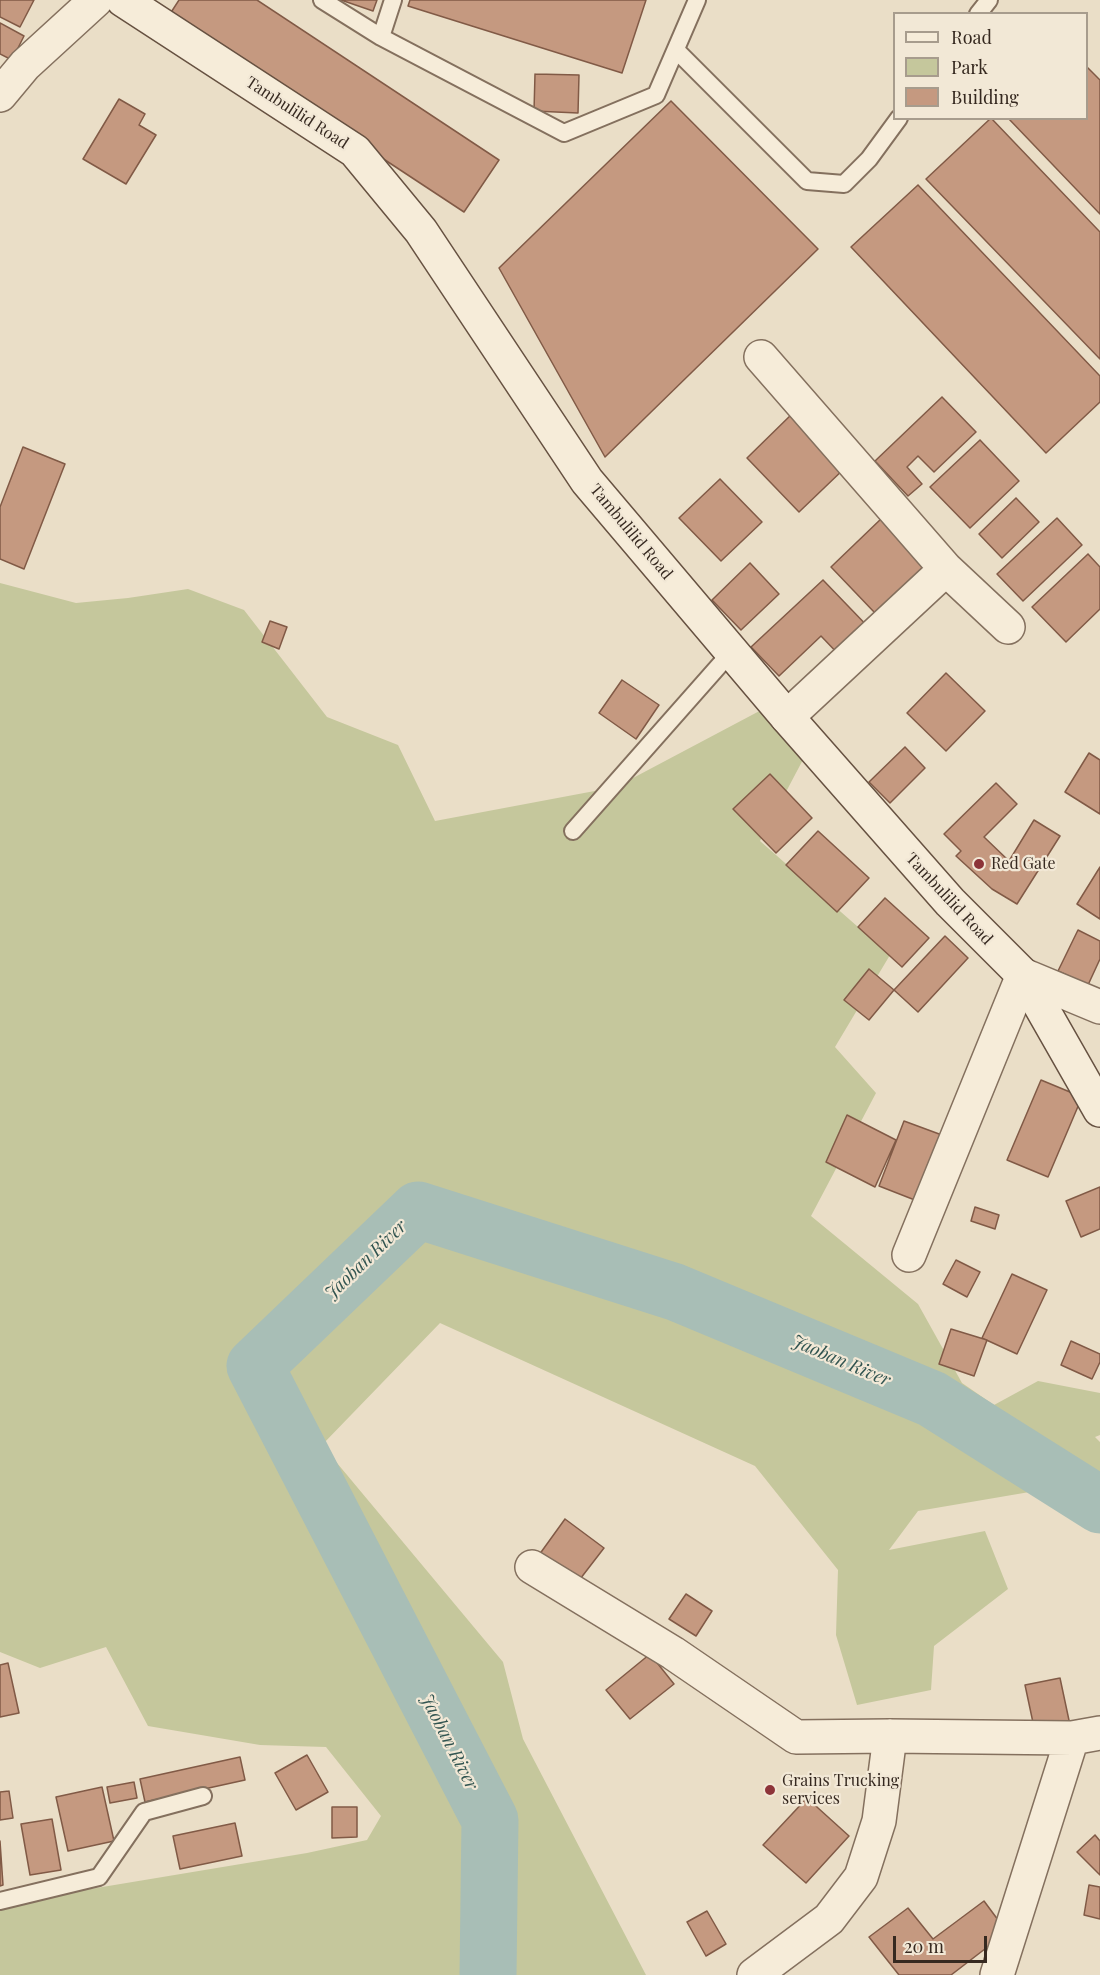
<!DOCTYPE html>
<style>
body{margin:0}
#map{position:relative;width:1100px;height:1975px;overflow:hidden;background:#eadec7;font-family:"Playfair Display",serif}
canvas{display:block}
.legend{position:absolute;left:893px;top:12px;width:195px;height:108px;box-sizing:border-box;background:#f2e8d6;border:2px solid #a79c8d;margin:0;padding:8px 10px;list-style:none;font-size:18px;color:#362920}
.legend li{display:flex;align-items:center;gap:12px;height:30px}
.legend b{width:30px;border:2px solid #a79c8d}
.scale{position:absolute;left:893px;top:1936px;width:94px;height:27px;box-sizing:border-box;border:3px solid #362920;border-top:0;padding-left:8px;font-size:18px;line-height:21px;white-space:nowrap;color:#362920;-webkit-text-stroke:4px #f2e8d6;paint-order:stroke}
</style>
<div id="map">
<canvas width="1100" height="1975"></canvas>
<ul class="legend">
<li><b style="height:8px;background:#f6ecd9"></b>Road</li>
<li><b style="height:16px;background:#c5c79c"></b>Park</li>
<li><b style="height:16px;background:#c59980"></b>Building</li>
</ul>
<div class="scale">20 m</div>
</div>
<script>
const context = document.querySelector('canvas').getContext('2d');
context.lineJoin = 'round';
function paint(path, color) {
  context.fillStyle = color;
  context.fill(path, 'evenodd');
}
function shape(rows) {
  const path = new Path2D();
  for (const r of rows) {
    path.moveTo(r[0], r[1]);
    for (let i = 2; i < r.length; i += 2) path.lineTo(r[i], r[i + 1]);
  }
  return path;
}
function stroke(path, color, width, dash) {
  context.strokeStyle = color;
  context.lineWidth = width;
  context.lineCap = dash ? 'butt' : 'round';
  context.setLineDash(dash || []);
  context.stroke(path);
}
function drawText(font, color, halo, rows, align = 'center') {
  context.font = font + ' "Playfair Display",serif';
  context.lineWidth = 4.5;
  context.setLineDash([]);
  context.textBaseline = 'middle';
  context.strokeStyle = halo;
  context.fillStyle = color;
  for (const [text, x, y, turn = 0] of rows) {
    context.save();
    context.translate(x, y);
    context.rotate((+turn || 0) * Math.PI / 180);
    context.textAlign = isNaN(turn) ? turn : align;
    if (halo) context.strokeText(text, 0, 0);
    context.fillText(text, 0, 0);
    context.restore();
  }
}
const green = shape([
 [0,583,76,603,128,598,188,589,244,610,327,717,398,745,435,821,616,787,767,707,806,754,760,841,890,955,835,1047,876,1093,811,1216,918,1304,962,1383,994,1405,1038,1381,1100,1393,1100,1435,1095,1437,1100,1442,1100,1480,918,1511,889,1550,985,1531,1008,1589,934,1646,931,1690,857,1705,836,1635,838,1570,755,1466,440,1323,322,1445,503,1662,523,1739,646,1975,0,1975,0,1904,307,1853,367,1840,381,1816,326,1747,260,1745,148,1726,106,1647,40,1668,0,1652]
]);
const river = shape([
 [488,1975,490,1820,255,1366,418,1210,675,1292,932,1399,1100,1505]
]);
const building = shape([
 [0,0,34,0,20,27,0,17,0,0],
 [179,0,257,0,499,160,464,212,168,17,179,0],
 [341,0,377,0,373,11,341,0],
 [410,0,646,0,622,73,408,6,410,0],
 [0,23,24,36,12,60,0,54,0,23],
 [1086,66,1100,80,1100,214,1008,118,1086,118,1086,66],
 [535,74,579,75,578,113,534,111,535,74],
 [119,99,145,114,139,125,156,135,126,184,83,159,119,99],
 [671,101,818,249,605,457,499,268,671,101],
 [991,118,1100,232,1100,359,926,179,991,118],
 [918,185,1100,376,1100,402,1046,453,851,247,918,185],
 [942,397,976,432,934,472,918,456,907,467,922,484,908,496,875,461,942,397],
 [795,411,847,466,799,512,747,458,795,411],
 [980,440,1019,481,970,528,930,487,980,440],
 [23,447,65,464,24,569,0,559,0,507,23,447],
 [720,479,762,522,721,561,679,518,720,479],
 [1016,498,1039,522,1002,558,979,534,1016,498],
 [883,517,928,563,875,613,831,567,883,517],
 [1057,518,1082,545,1023,601,997,574,1057,518],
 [1088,554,1100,567,1100,609,1066,642,1032,607,1088,554],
 [750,563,779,594,741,630,712,600,750,563],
 [823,580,874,633,844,660,821,636,779,676,751,647,823,580],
 [270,621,287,627,279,649,262,642,270,621],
 [946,673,985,711,946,751,907,713,946,673],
 [622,680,659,705,636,739,599,713,622,680],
 [905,747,925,768,890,803,869,782,905,747],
 [1089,753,1100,760,1100,814,1065,792,1089,753],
 [770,774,812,818,776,853,733,809,770,774],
 [996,783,1017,804,984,837,1009,861,1034,820,1060,836,1017,904,992,889,956,856,961,851,944,834,996,783],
 [818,831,869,878,837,912,786,865,818,831],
 [1100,867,1100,919,1077,904,1100,867],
 [885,898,929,938,902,967,858,927,885,898],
 [1078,930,1100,941,1100,959,1088,985,1058,971,1078,930],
 [945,936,968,958,918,1012,894,990,945,936],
 [869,969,894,990,869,1020,844,1000,869,969],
 [1041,1080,1082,1097,1048,1177,1007,1160,1041,1080],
 [847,1115,896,1140,875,1187,826,1162,847,1115],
 [904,1121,950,1138,925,1204,879,1186,904,1121],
 [1100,1187,1100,1229,1081,1237,1066,1201,1100,1187],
 [975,1207,999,1215,995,1229,971,1221,975,1207],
 [956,1260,980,1272,967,1297,943,1284,956,1260],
 [1012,1274,1047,1290,1017,1354,982,1338,1012,1274],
 [951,1329,987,1340,974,1376,939,1364,951,1329],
 [1071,1341,1100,1354,1100,1362,1092,1379,1061,1365,1071,1341],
 [565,1519,604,1548,577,1583,539,1555,565,1519],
 [686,1594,712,1611,696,1636,669,1619,686,1594],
 [650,1654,674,1684,630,1719,606,1690,650,1654],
 [8,1663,19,1713,0,1717,0,1665,8,1663],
 [1060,1678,1070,1725,1035,1732,1025,1685,1060,1678],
 [307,1755,328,1792,296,1810,275,1773,307,1755],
 [240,1757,245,1780,145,1802,140,1779,240,1757],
 [134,1782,137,1798,110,1803,107,1787,134,1782],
 [102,1787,114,1841,68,1851,56,1797,102,1787],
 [9,1791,13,1818,0,1820,0,1792,9,1791],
 [807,1798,849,1836,806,1883,763,1845,807,1798],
 [332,1807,357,1807,357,1837,332,1838,332,1807],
 [52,1819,61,1870,30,1875,21,1824,52,1819],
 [235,1823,242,1856,180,1869,173,1836,235,1823],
 [1095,1835,1100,1841,1100,1875,1077,1852,1095,1835],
 [0,1841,3,1885,0,1886,0,1841],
 [1089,1885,1100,1887,1100,1919,1084,1915,1089,1885],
 [984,1901,1007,1932,951,1975,899,1975,869,1937,908,1908,933,1939,984,1901],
 [707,1911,726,1944,706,1956,687,1922,707,1911]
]);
const lane = shape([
 [322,0,381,37,564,133,656,95,697,0],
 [978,14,989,0],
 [381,37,393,0],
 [676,50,807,181,844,184,869,159,899,118],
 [573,831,732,651],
 [0,1901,99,1877,144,1812,203,1796]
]);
const street = shape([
 [0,95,25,65,96,0],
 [761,357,946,569,1008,627],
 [787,717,946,569],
 [909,1255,1023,975,1100,1007],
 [532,1567,673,1653,796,1737,890,1736,1072,1738],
 [754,1975,829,1919,861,1877,879,1821,890,1736],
 [997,1975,1072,1738,1100,1733]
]);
const secondary = shape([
 [123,0,355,151,421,231,587,481,787,717,950,902,1023,975,1100,1110]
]);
const markers = [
 [979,864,6,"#8d3439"],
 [770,1790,6,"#8d3439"]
];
const streetNames = [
 ["Tambulilid Road",297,113,33],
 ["Tambulilid Road",631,532,50],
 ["Tambulilid Road",949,899,47]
];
const poiNames = [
 ["Red Gate",991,864],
 ["Grains Trucking",782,1781],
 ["services",782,1799]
];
const waterNames = [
 ["Jaoban River",366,1260,-44],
 ["Jaoban River",841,1361,23],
 ["Jaoban River",449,1742,63]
];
paint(green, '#c5c79c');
stroke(river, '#a8beb6', 57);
paint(building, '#c59980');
stroke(building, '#815a46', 1.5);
stroke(lane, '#84705e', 20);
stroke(street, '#84705e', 36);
stroke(secondary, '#665141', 36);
stroke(lane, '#f6ecd9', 16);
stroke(street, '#f6ecd9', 33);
stroke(secondary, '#f6ecd9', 33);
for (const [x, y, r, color] of markers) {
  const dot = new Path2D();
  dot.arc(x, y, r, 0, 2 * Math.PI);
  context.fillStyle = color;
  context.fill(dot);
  stroke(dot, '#f2e8d6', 2);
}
drawText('16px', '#362920', '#f2e8d6', streetNames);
drawText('16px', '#362920', '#f2e8d6', poiNames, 'left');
drawText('italic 18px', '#315450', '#f2e8d6', waterNames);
</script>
